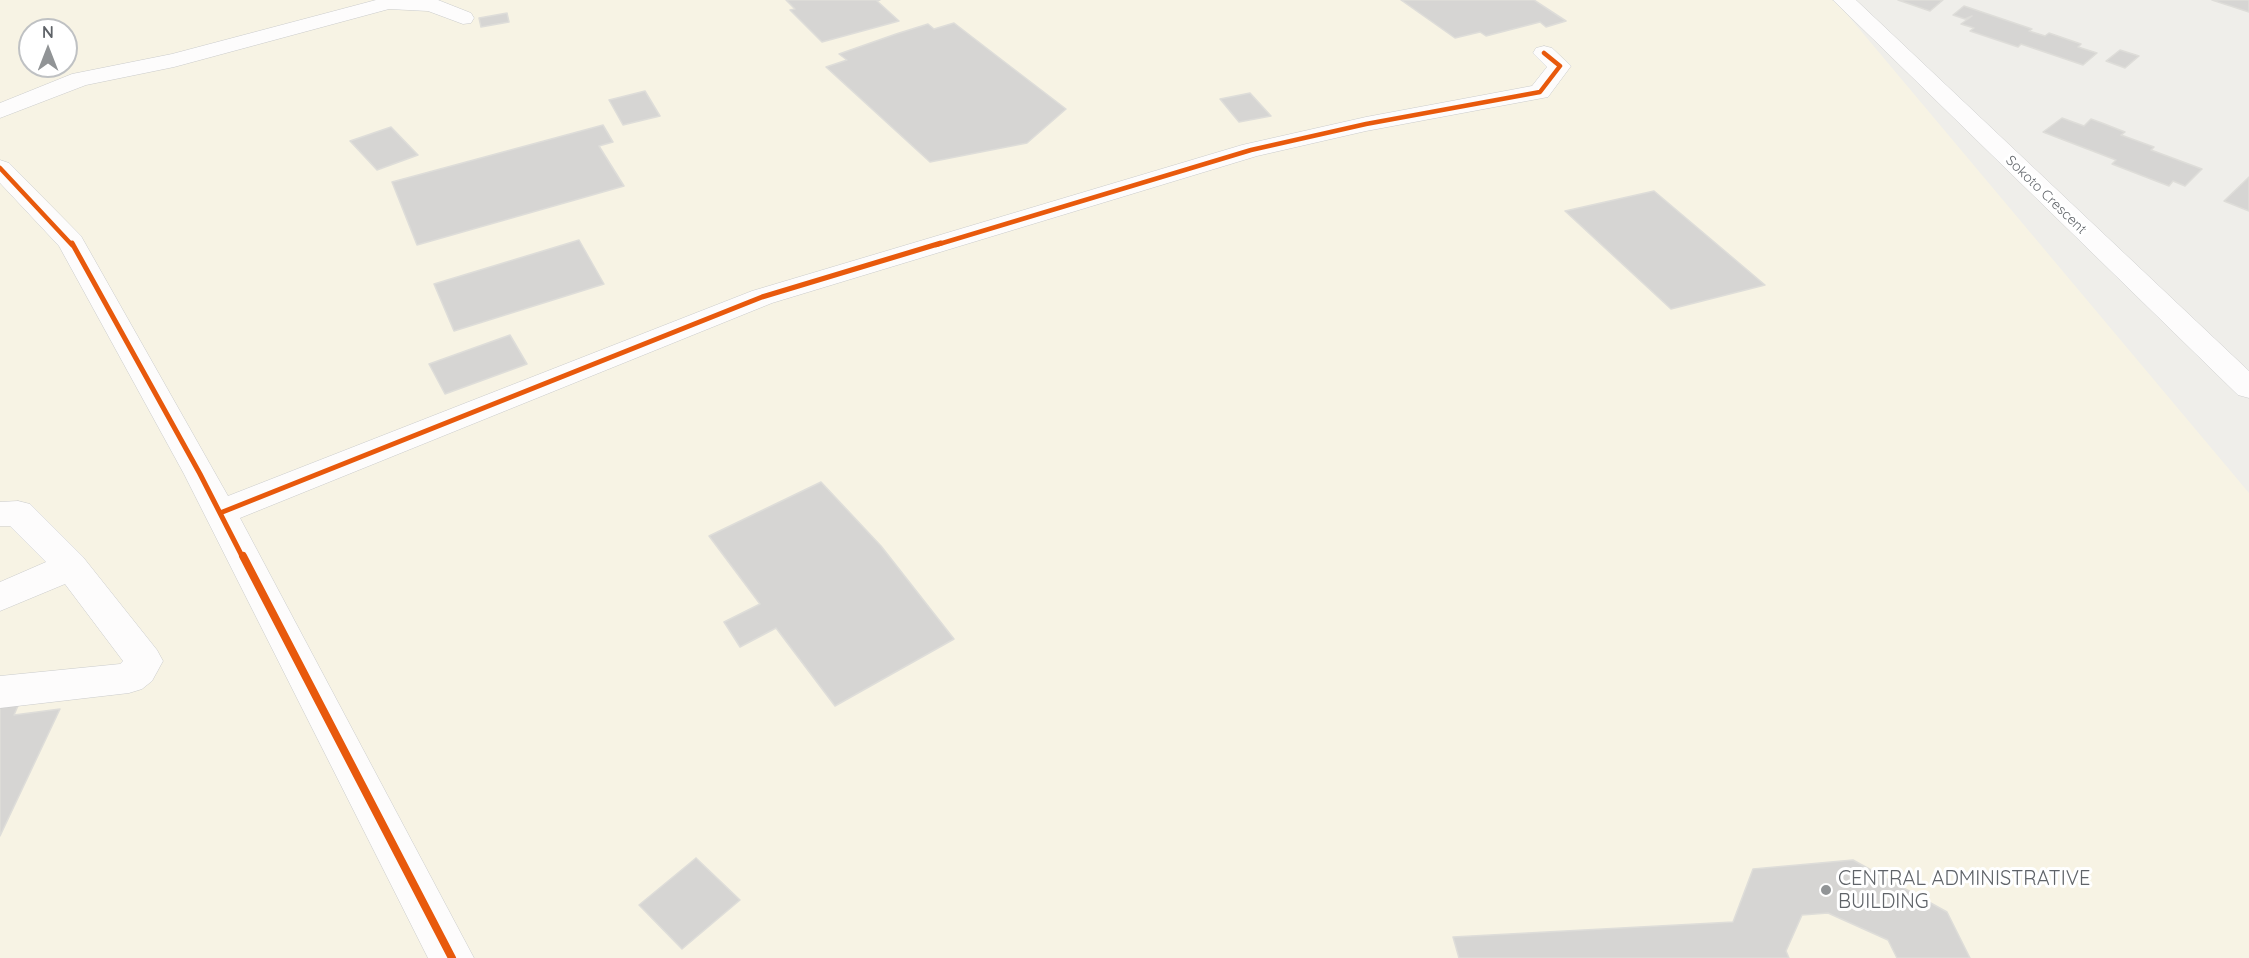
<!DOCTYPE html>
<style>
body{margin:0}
#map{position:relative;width:2249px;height:958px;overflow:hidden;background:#efeeea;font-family:Quicksand,sans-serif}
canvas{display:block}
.north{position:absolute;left:18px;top:18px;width:60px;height:60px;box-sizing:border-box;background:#fff;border:2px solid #bfc1c3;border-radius:50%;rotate:0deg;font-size:16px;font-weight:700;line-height:24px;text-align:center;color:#5f6368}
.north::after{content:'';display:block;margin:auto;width:21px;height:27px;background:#919496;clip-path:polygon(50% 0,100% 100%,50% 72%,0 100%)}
</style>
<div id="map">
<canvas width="2249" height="958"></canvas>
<div class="north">N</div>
</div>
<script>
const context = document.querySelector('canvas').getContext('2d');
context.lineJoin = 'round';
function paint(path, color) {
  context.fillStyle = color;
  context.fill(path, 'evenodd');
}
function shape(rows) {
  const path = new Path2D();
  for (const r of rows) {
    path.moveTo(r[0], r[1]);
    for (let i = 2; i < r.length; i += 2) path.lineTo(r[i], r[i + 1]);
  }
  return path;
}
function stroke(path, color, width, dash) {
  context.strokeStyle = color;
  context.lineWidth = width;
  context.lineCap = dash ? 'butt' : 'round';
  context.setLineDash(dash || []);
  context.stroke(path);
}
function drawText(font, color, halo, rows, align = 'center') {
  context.font = font + ' Quicksand,sans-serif';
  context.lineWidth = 6;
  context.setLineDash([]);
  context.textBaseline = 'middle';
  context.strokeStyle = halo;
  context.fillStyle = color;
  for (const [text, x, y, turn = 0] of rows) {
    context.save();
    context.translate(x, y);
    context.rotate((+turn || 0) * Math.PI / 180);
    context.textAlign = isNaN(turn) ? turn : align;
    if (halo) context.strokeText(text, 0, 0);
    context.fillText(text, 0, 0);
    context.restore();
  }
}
const commercial = shape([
 [0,0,1835,0,2249,493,2249,958,0,958],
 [30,30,66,30,66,66,30,66]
]);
const building = shape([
 [786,0,880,0,877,1,899,21,822,42,790,10,795,9,786,0],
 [1401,0,1534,0,1566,21,1546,27,1540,22,1486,36,1480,32,1455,38,1401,0],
 [1898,0,1943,0,1930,11,1898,0],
 [2212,0,2249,0,2249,12,2212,0],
 [1964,6,2032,29,2029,31,2045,36,2049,33,2081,44,2078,47,2097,53,2083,65,2021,44,2018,47,1970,31,1974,28,1961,24,1972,16,1965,19,1953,15,1964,6],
 [507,13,509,22,481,27,479,18,507,13],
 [954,23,1002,60,1066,109,1027,143,930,162,826,67,847,60,839,54,896,34,928,24,934,29,954,23],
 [2120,50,2139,56,2125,68,2106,61,2120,50],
 [645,91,660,116,623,125,609,100,645,91],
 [1250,93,1271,116,1239,122,1220,99,1250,93],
 [2062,118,2084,126,2091,119,2102,123,2125,132,2121,135,2154,147,2151,150,2202,169,2185,186,2173,181,2169,186,2112,164,2116,160,2043,132,2062,118],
 [603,125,613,142,599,146,624,186,417,245,392,182,603,125],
 [391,127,418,155,377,170,350,141,391,127],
 [2249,177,2249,211,2224,201,2249,177],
 [1654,191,1765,285,1671,309,1565,211,1654,191],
 [579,240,604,284,454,331,434,284,579,240],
 [510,335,527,364,445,394,429,364,510,335],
 [821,482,881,546,954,639,835,706,776,628,740,647,724,622,760,604,709,536,821,482],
 [20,701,14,715,60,709,0,836,0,703,20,701],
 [696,858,740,900,682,949,639,905,696,858],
 [1853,860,1947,912,1970,958,1897,958,1888,940,1828,913,1802,915,1786,951,1789,958,1459,958,1453,937,1733,922,1753,869,1853,860]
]);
const street = shape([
 [376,0,438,0,471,13,474,18,471,23,463,24,428,11,389,9,174,67,86,85,0,118,0,103,72,74,172,54,376,0],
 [1833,0,1856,0,2249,371,2249,398,2238,395,1833,0],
 [1544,46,1552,48,1571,66,1548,97,1366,131,1257,156,772,303,240,518,474,958,428,958,184,474,59,246,0,183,0,160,9,163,81,236,228,496,752,291,1242,145,1366,117,1532,86,1547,67,1533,53,1536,48,1544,46],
 [18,501,30,504,83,557,157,650,163,661,152,681,142,689,129,693,0,708,0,676,120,664,123,661,65,584,0,611,0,582,46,562,10,526,0,526,0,502,18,501]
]);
const cyclewayFar2 = shape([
 [0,168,72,245],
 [936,245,1251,150,1366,124,1540,92,1560,66,1544,53]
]);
const cyclewayFar1 = shape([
 [72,243,200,474,243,558],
 [220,513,762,297,941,243]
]);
const cycleway = shape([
 [243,556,452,958]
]);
const markers = [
 [1826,890,6,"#919496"]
];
const farStreetnames = [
 ["Sokoto Crescent",2046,195,44]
];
const nearPoinames = [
 ["CENTRAL ADMINISTRATIVE",1838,879],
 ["BUILDING",1838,902]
];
paint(commercial, '#f7f3e4');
paint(building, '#d6d5d3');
stroke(building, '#deddd9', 1.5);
stroke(street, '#cbcccc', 1);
paint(street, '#fdfcfc');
stroke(cyclewayFar2, '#e8590c', 4.5);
stroke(cyclewayFar1, '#e8590c', 5);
stroke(cycleway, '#e8590c', 8);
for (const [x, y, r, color] of markers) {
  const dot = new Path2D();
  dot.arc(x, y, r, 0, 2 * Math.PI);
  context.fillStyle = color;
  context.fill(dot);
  stroke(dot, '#fff', 2);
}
drawText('14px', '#5f6368', '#fff', farStreetnames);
drawText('20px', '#5f6368', '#fff', nearPoinames, 'left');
</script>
